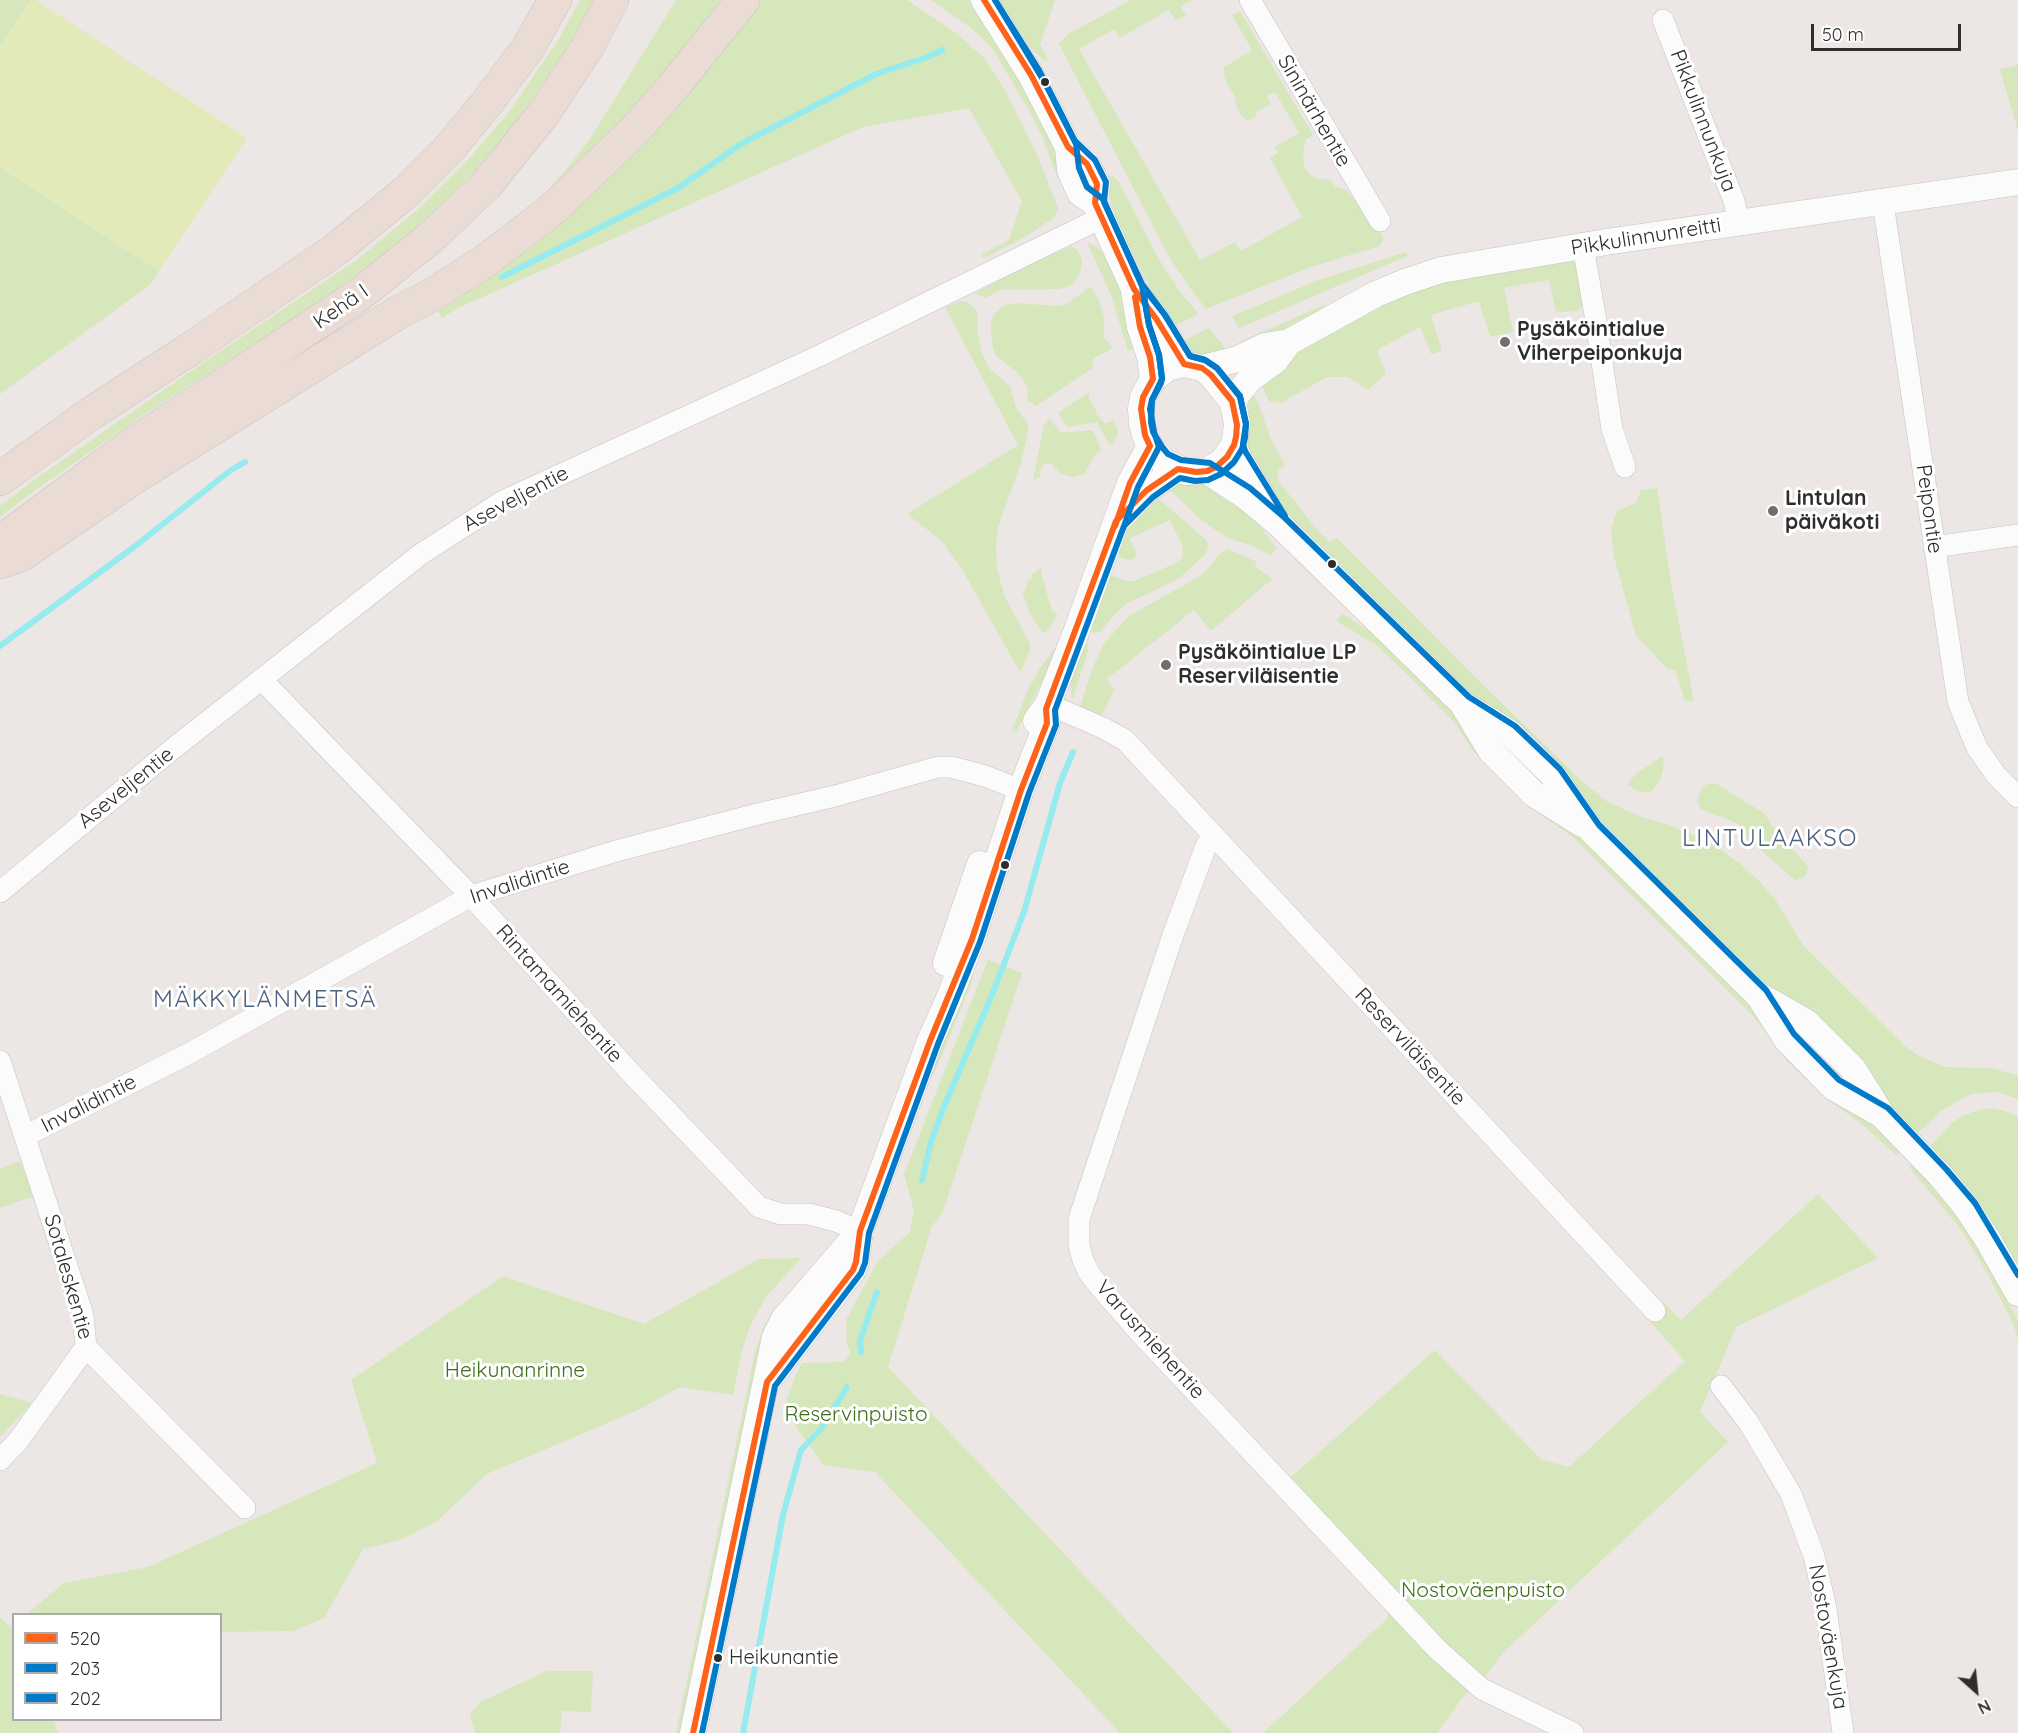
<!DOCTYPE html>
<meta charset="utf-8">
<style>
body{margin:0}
#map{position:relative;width:2018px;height:1733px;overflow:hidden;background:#ece6e4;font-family:Quicksand,sans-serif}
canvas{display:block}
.legend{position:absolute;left:12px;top:1613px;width:210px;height:108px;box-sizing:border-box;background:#fff;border:2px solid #ababab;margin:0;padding:8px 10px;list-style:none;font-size:18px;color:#2e2e2e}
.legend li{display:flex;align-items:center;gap:12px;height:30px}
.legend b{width:30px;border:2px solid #ababab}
.north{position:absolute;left:1946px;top:1661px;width:60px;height:60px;-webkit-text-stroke:4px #fff;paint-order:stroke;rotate:153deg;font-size:16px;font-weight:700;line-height:24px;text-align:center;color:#2e2e2e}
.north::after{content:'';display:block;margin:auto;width:21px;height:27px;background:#2e2e2e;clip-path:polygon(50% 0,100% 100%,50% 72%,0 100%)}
.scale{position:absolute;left:1811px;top:24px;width:150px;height:27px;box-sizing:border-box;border:3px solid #2e2e2e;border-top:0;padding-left:8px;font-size:18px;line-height:21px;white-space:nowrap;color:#2e2e2e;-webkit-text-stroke:4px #fff;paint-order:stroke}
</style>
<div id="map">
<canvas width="2018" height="1733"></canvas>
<ul class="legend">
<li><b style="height:8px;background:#ff6319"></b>520</li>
<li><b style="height:8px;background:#007ac9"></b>203</li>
<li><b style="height:8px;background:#007ac9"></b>202</li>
</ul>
<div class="north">N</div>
<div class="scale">50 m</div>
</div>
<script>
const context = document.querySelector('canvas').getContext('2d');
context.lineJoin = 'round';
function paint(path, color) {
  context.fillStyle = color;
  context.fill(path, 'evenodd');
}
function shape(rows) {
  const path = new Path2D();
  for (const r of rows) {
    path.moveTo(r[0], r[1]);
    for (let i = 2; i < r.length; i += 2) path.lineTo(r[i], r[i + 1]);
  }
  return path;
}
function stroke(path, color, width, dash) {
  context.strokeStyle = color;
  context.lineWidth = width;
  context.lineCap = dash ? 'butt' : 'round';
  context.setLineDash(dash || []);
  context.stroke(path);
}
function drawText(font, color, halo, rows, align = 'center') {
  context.font = font + ' Quicksand,sans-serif';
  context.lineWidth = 6;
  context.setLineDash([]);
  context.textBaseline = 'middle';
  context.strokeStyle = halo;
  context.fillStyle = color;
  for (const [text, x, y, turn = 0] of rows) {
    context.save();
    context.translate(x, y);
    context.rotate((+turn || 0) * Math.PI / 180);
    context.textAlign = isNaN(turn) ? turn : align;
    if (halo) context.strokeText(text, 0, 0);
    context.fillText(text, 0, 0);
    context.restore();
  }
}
const green = shape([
 [0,0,31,0,0,47],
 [580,0,594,0,567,48,517,121,473,173,430,216,368,267,320,301,142,416,37,489,0,517,0,506,34,480,204,362,358,259,416,211,467,161,509,112,557,42],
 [676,0,734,0,649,104,524,216,563,173,590,139],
 [757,0,907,0,956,33,985,59,1007,94,1037,155,1058,208,1055,217,1025,237,984,258,982,254,1009,240,1022,201,969,108,863,127,458,308,442,318,435,306],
 [931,0,969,0,980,16,1013,67,1047,128,1062,168,1061,181,1057,176,1042,136,1030,112,992,48,971,28],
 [996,0,1055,0,1040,44,1048,60,1045,62,1017,34],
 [1131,0,1192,0,1181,7,1186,15,1176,21,1169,10,1119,38,1114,29,1079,49,1200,260,1235,242,1241,251,1302,217,1270,158,1278,153,1275,147,1299,133,1289,116,1275,92,1267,96,1271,104,1257,111,1255,117,1248,121,1241,115,1237,107,1234,94,1226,83,1223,68,1252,50,1232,15,1240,11,1313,135,1306,139,1303,151,1304,165,1308,173,1315,178,1330,180,1336,187,1346,190,1381,232,1383,239,1380,246,1311,267,1206,309,1190,288,1169,257,1059,44,1068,34],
 [2018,65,2018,131,2000,69],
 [0,167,159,271,150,285,0,394],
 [1107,175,1112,176,1118,180,1158,258,1181,293,1199,314,1170,328,1117,221,1103,177],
 [1087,242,1096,246,1107,256,1127,307,1140,345,1128,351,1112,298],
 [1072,246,1078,251,1082,261,1081,269,1078,277,1073,284,1067,286,1059,289,1001,290,985,298,975,293,1039,260],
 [1406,252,1407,256,1239,328,1232,316,1319,280],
 [1568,256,1576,264,1584,297,1582,306,1577,311,1556,312,1549,280,1504,288,1513,332,1490,337,1479,301,1431,315,1442,351,1431,354,1420,327,1377,350,1386,374,1368,390,1348,377,1327,377,1281,403,1269,401,1260,381,1295,353,1341,324,1427,283],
 [1088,288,1091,288,1095,292,1100,304,1104,317,1104,337,1113,348,1094,358,1092,363,1094,367,1036,406,1027,400,1028,389,1023,379,1016,371,996,356,993,348,991,334,991,321,994,314,1005,305,1016,303,1056,306,1067,304],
 [962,301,969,303,978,313,977,328,982,354,990,369,1010,386,1016,408,1028,424,1028,431,1021,463,998,527,996,546,997,568,1001,584,1006,599,1030,644,1030,651,1020,672,963,571,942,541,907,514,1018,445,945,307],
 [1324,305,1327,310,1296,327,1239,345,1242,341],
 [1209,328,1222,344,1230,357,1194,355,1181,342],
 [1089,392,1089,399,1094,406,1097,415,1106,424,1114,420,1118,431,1115,441,1112,444,1108,443,1097,422,1068,427,1058,413],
 [1252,393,1257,400,1272,442,1284,463,1284,466,1277,470,1279,482,1319,532,1330,542,1337,538,1482,684,1585,784,1608,802,1641,817,1669,825,1698,837,1717,847,1739,863,1759,881,1775,899,1803,945,1906,1047,1921,1057,1946,1067,1989,1068,2018,1075,2018,1099,1997,1092,1971,1094,1941,1111,1917,1134,1295,524,1280,507,1248,457,1245,412],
 [1050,419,1061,433,1093,430,1101,450,1096,454,1084,474,1073,477,1060,473,1050,463,1046,463,1042,466,1040,477,1033,480,1044,425],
 [1180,482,1207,483,1248,512,1277,548,1270,555,1253,546,1228,538,1214,529,1199,518,1168,488],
 [1657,488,1671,582,1694,701,1685,701,1675,669,1667,669,1636,635,1614,557,1611,529,1617,511,1636,503,1641,490],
 [1155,496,1205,539,1209,546,1205,555,1178,579,1128,603,1116,613,1100,632,1094,633,1088,630,1107,580,1112,576,1128,581,1134,581,1176,563,1182,558,1183,547,1170,520,1130,538,1137,554,1134,559,1129,560,1121,558,1117,552,1123,532],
 [1227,549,1257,562,1255,566,1272,579,1211,631,1194,610,1107,679,1114,690,1103,713,1097,718,1079,710,1092,669,1103,645,1123,622,1134,613,1202,575,1222,552],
 [1042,566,1041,572,1052,611,1058,615,1046,633,1042,632,1030,613,1022,591,1025,591,1028,581,1032,579,1031,574,1036,572],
 [1343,614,1371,632,1863,1116,1901,1150,1896,1155,1864,1126,1824,1096,1789,1063,1753,1016,1573,837,1528,806,1514,793,1473,751,1456,724,1409,676,1376,645,1336,621],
 [1083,640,1086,642,1089,648,1072,700,1070,679],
 [1059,643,1045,676,1016,732,1012,730,1028,689,1042,665],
 [1662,756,1664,759,1663,771,1658,784,1650,793,1637,791,1627,784,1636,774],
 [1707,784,1717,784,1765,814,1776,832,1782,836,1809,868,1805,876,1796,881,1743,835,1739,824,1701,809,1697,802,1701,789],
 [988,960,1022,973,942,1214,932,1226,888,1367,1233,1733,1120,1733,875,1472,823,1465,784,1409,795,1376,802,1363,843,1362,851,1354,847,1345,846,1320,878,1261,909,1233,914,1211,904,1174],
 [968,975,974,977,933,1076,931,1075],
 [1992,1108,2014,1114,2018,1118,2018,1264,1987,1215,1930,1146,1953,1122,1964,1115,1979,1110],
 [20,1161,34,1196,0,1208,0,1169],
 [1914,1163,1965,1226,1991,1267,2018,1321,2018,1340,2013,1323,1986,1271,1960,1228,1909,1167],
 [1818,1194,1878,1258,1736,1327,1700,1412,1728,1442,1503,1653,1483,1679,1463,1697,1437,1733,1263,1733,1387,1619,1393,1592,1290,1478,1435,1350,1542,1460,1569,1467,1685,1361,1646,1317,1661,1300,1681,1320],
 [801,1258,766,1297,749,1328,742,1351,733,1395,680,1387,640,1409,487,1474,436,1522,400,1540,363,1549,324,1618,293,1631,221,1632,220,1614,27,1614,64,1583,148,1567,377,1463,351,1380,503,1276,644,1324,759,1259],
 [807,1272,812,1277,790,1302,684,1733,676,1733,755,1352,763,1328,772,1313],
 [0,1394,32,1403,0,1437],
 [0,1617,11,1628,13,1626,14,1720,54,1720,58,1733,0,1733],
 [547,1671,593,1671,591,1712,562,1711,560,1733,475,1733,470,1714,480,1702]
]);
const pitch = shape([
 [31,0,36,0,40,3,247,138,159,271,0,167,0,47]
]);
const stream = shape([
 [502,277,678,188,741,144,876,74,928,57,942,50],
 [0,646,134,547,231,470,245,462],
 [922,1180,931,1142,945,1104,990,1000,1024,912,1060,783,1073,752],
 [861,1352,860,1341,877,1292],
 [743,1733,783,1515,801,1450,821,1429,847,1387]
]);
const minor = shape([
 [1250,0,1380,221],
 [1663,20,1734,201,1739,223],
 [1883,203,1958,702,1977,748,1996,775,2018,797],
 [1583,246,1595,315,1612,429,1625,467],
 [1934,547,2018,535],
 [261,679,471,896,630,1072,759,1207,781,1214,809,1214,836,1221,860,1231],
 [1048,704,1103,728,1125,740,1655,1311],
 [1214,835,1206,846,1173,935,1079,1219,1079,1246,1083,1260,1089,1273,1100,1287,1141,1334,1438,1650,1482,1689,1573,1733],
 [0,892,170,751,421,554,503,501,821,355,1101,218],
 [0,1061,83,1315,86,1347,245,1508],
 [25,1136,190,1053,471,896,616,851,758,814,835,796,938,767,951,767,985,776,1021,790],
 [1721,1386,1749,1423,1791,1494,1814,1556,1826,1608,1843,1733],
 [0,1460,18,1441,86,1347]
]);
const tertiary = shape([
 [984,0,1031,75,1068,147,1087,164,1097,184,1095,203,1134,289,1157,320,1184,364],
 [1068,147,1070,170,1080,193,1095,203],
 [1134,292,1140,327,1150,357,1153,379],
 [1184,364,1202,368,1211,375,1232,401,1235,412,1237,425,1234,445,1222,462,1207,471,1186,472,1163,461,1150,446,1145,435,1142,423,1141,409,1143,397,1153,379,1168,368,1184,364],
 [1202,368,1238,359,1265,346,1289,342,1376,294,1405,282,1441,270,1606,242,2018,182],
 [1232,401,1250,379,1275,361,1289,342],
 [1234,445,1237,455,1267,505],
 [1207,471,1244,495,1279,524,1463,704,1509,732,1553,775,1592,831,1759,996,1787,1040,1833,1087,1882,1115],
 [1121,517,1147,490,1178,469],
 [1465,708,1491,751,1534,794,1582,824],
 [1036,721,1048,704,1077,630,1130,483,1150,446],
 [946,963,980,864],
 [1762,997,1806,1022,1854,1070,1882,1115,1941,1176,1967,1208,1988,1240,2018,1293],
 [767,1382,853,1270,856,1262,860,1231,930,1041,950,996,972,939,1021,790,1047,723,1046,709],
 [693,1733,775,1337,784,1319,860,1231]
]);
const trunk = shape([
 [0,479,90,414,190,349,335,250,406,192,448,150,486,104,528,48,555,0],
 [0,542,130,446,359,295,430,238,486,185,544,113,588,46,612,0],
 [0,562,21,555,138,475,399,312,432,295,485,261,522,233,556,206,635,130,672,88,743,0]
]);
const bus1 = shape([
 [1115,526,1130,483,1150,446,1145,435,1141,409,1143,397,1153,379,1150,357,1140,327,1135,297],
 [693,1733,767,1382,853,1270,856,1262,860,1231,930,1041,972,939,1021,790,1047,723,1046,709,1116,521,1147,490,1178,469,1196,472,1207,471,1216,467,1227,457,1234,445,1236,437,1237,425,1232,401,1211,375,1202,368,1184,364,1157,320,1134,289,1095,203,1097,184,1087,164,1068,147,1031,75,984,0]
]);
const bus2 = shape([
 [1123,529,1138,487,1159,447,1154,432,1150,409,1152,400,1161,383,1162,378,1159,355,1149,325,1144,296],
 [702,1733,775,1386,861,1273,865,1263,869,1233,938,1044,980,942,1029,793,1056,725,1055,710,1124,526,1153,497,1180,478,1195,481,1208,480,1221,474,1234,462,1242,449,1245,438,1246,424,1240,397,1217,368,1205,360,1190,356,1165,315,1142,284,1104,202,1106,182,1095,160,1075,141,1039,70,995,0]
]);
const bus3 = shape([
 [995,0,1045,83,1076,144,1079,168,1087,187,1103,199,1142,286,1149,325,1159,355,1162,379,1152,400,1151,422,1153,432,1163,448,1168,454,1181,460,1210,463,1250,488,1285,518,1469,697,1515,726,1560,769,1599,825,1766,990,1794,1034,1839,1080,1888,1108,1947,1170,1975,1203,2018,1275],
 [1145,290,1165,315,1190,356,1205,360,1217,368,1240,396,1246,424,1243,444,1245,451,1285,516]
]);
const markers = [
 [1045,82,5,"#2e2e2e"],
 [1505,342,6,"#706e6e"],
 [1773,511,6,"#706e6e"],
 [1332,564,5,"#2e2e2e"],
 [1166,665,6,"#706e6e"],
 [1005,865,5,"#2e2e2e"],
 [718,1658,5,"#2e2e2e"]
];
const busNames = [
 ["Heikunantie",729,1658]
];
const streetNames = [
 ["Sininärhentie",1314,111,60],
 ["Pikkulinnunkuja",1703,121,69],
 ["Pikkulinnunreitti",1646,237,-9],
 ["Kehä I",341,307,-35],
 ["Aseveljentie",516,499,-28],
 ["Peipontie",1929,509,82],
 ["Aseveljentie",126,788,-39],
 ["Invalidintie",520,882,-18],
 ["Rintamamiehentie",559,994,48],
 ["Reserviläisentie",1410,1047,47],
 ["Invalidintie",89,1104,-27],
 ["Sotaleskentie",68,1277,74],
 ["Varusmiehentie",1150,1340,48],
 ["Nostoväenkuja",1828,1637,80]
];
const poiNames = [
 ["Pysäköintialue",1517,330],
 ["Viherpeiponkuja",1517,354],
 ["Lintulan",1785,499],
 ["päiväkoti",1785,523],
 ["Pysäköintialue LP",1178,653],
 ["Reserviläisentie",1178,677]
];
const parkNames = [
 ["Heikunanrinne",515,1371],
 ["Reservinpuisto",856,1415],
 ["Nostoväenpuisto",1483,1591]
];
const quarterNames = [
 ["LINTULAAKSO",1770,839],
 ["MÄKKYLÄNMETSÄ",265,1000]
];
paint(green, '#d7e7bc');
paint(pitch, '#e3eaba');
stroke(stream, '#96ebee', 6);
stroke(minor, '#c4c3c3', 22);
stroke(tertiary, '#c4c3c3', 27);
stroke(trunk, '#c6c4c4', 34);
stroke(minor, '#fcfbfb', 21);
stroke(tertiary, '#fcfbfb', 26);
stroke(trunk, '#eadcd5', 33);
stroke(bus1, '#ff6319', 6);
stroke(bus2, '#007ac9', 6);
stroke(bus3, '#007ac9', 6);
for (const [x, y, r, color] of markers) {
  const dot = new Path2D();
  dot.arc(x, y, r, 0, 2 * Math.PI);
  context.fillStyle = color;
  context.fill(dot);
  stroke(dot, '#fff', 2);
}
drawText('20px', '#2e2e2e', '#fff', busNames, 'left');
drawText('21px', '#2e2e2e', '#fff', streetNames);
drawText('bold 21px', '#2e2e2e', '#fff', poiNames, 'left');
drawText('21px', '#3e6f19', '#fff', parkNames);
context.letterSpacing = '1.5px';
drawText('24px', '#4b6181', '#fff', quarterNames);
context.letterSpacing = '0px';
</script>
